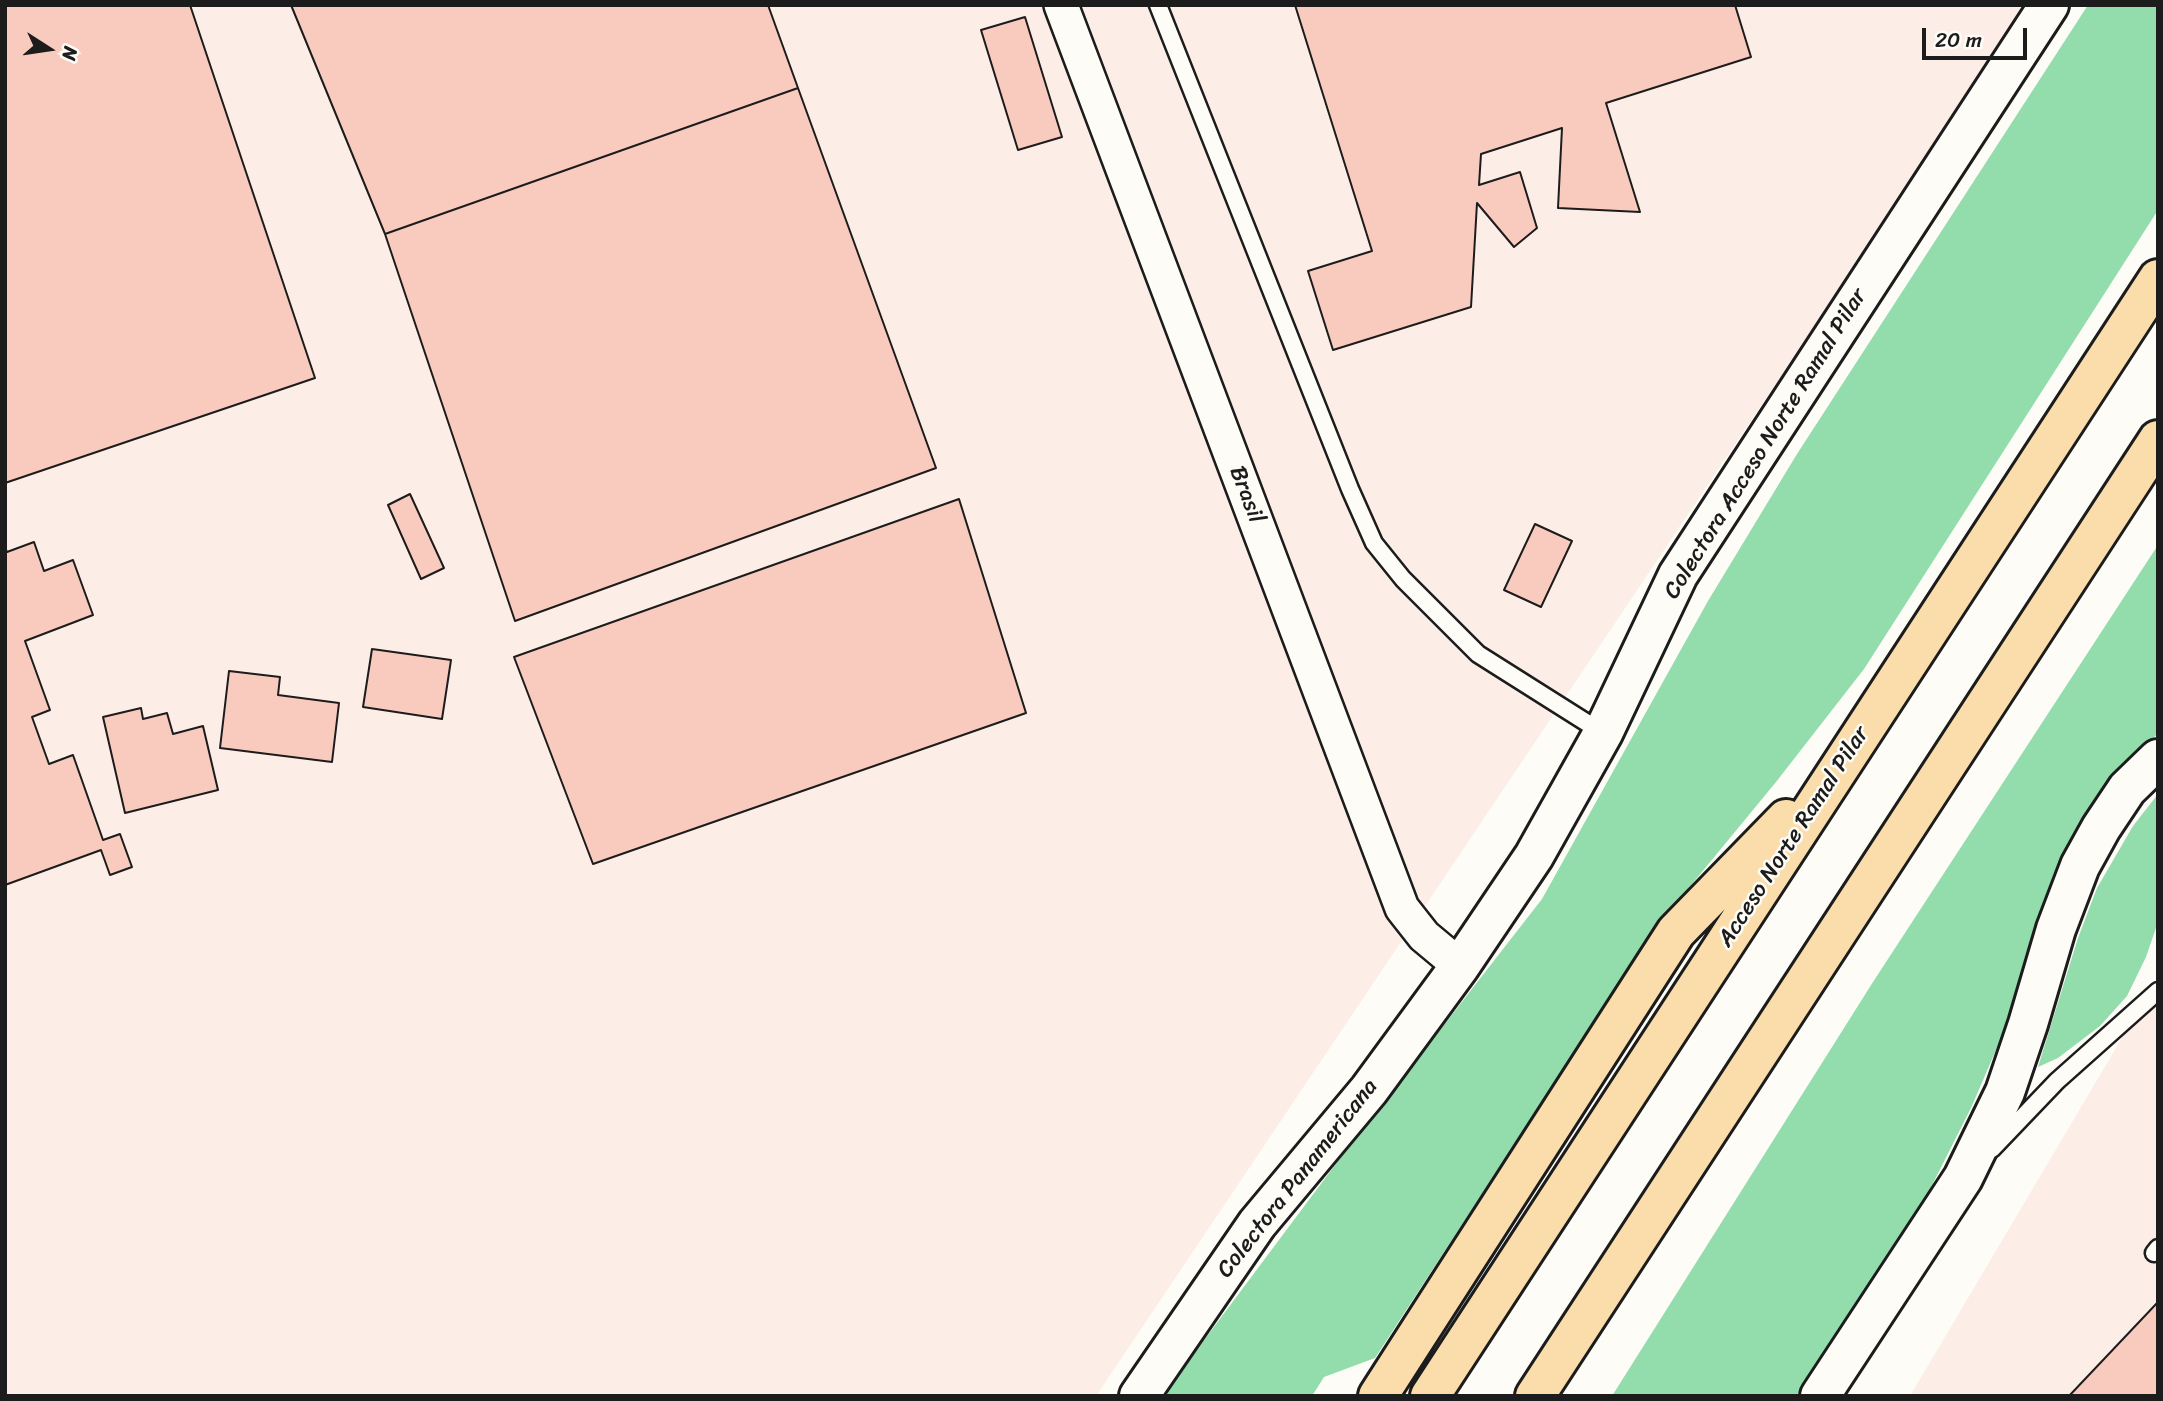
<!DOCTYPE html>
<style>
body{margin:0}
#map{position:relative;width:2163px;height:1401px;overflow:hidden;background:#fdfcf7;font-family:Sriracha,sans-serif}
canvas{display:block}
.frame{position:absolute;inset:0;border:7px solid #1c1c1c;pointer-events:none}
.north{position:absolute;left:14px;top:14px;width:70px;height:70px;-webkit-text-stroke:5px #fdfcf7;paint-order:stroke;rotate:102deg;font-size:19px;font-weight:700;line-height:28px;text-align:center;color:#1c1c1c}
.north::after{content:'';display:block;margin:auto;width:24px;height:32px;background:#1c1c1c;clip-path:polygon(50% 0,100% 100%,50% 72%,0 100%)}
.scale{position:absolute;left:1922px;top:28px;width:105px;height:32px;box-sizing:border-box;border:4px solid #1c1c1c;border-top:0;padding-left:9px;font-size:21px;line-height:24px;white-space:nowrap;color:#1c1c1c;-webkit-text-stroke:5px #fdfcf7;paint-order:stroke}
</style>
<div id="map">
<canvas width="2163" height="1401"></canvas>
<div class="frame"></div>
<div class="north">N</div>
<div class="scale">20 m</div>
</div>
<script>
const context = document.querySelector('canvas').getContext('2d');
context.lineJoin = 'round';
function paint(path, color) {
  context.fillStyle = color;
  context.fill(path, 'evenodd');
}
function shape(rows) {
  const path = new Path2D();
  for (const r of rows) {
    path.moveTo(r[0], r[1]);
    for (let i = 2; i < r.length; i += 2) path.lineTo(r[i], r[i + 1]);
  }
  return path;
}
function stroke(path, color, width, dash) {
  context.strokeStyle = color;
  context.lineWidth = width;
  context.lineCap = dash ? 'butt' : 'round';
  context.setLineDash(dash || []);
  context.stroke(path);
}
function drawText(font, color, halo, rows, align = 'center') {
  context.font = font + ' Sriracha,sans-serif';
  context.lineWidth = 5;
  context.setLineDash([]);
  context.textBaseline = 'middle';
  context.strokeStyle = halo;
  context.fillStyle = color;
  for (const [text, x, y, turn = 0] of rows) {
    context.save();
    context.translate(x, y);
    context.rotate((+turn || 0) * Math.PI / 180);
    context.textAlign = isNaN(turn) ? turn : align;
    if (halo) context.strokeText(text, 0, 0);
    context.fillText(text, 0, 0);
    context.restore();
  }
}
const built = shape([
 [5,5,2030,5,1096,1396,5,1396],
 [2158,977,2158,1396,1910,1396]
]);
const green = shape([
 [2088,5,2158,5,2158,210,1864,669,1776,782,1678,901,1558,1077,1375,1358,1324,1377,1312,1396,1167,1396,1169,1387,1338,1161,1542,899,1708,601,1797,454],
 [2158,545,2158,733,2091,805,2053,876,2026,954,2002,1036,1971,1108,1927,1195,1796,1396,1612,1396,1873,982],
 [2158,794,2158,922,2146,957,2127,996,2100,1026,2058,1058,2038,1067,2078,938,2097,888,2133,826]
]);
const building = shape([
 [5,5,190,5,315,378,5,483,5,5],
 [291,5,768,5,798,88,385,234,291,5],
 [1295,5,1735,5,1751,57,1606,103,1640,212,1558,208,1562,128,1481,154,1479,185,1520,172,1537,228,1514,247,1477,203,1471,307,1333,350,1308,271,1372,251,1295,5],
 [1025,17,1062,137,1018,150,981,30,1025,17],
 [798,88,936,468,515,621,385,234,798,88],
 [410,494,444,568,421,579,388,505,410,494],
 [959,499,1026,713,593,864,514,657,959,499],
 [1535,524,1572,541,1541,607,1504,590,1535,524],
 [34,542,44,571,73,560,93,615,25,641,50,710,32,717,49,764,73,755,103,840,120,834,132,867,110,875,101,850,5,885,5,547,7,552,34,542],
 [372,649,451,660,442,719,363,707,372,649],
 [229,671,280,677,278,695,339,703,332,762,220,748,229,671],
 [141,708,143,719,167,713,173,734,203,726,218,790,125,813,103,717,141,708],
 [2158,1302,2158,1396,2069,1396,2158,1302]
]);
const service = shape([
 [1158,5,1350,489,1374,543,1403,579,1478,654,1603,733],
 [1992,1149,2057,1081,2158,991],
 [2154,1253,2158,1248]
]);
const minor = shape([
 [1061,5,1402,908,1424,936,1460,966]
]);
const tertiary = shape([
 [1139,1396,1257,1224,1369,1090,1460,966,1534,856,1603,733,1678,575,2049,5],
 [1820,1396,1963,1178,2005,1092,2028,1024,2056,929,2080,866,2101,828,2127,789,2158,759]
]);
const motorway = shape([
 [1378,1396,1676,932,1786,819],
 [1430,1396,2158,279],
 [1535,1396,2158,440]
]);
const streetNames = [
 ["Colectora Acceso Norte Ramal Pilar",1766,444,-58],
 ["Brasil",1246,495,69],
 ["Acceso Norte Ramal Pilar",1794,837,-57],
 ["Colectora Panamericana",1298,1179,-52]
];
paint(built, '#fcede6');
paint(green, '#93dcac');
paint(building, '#f9cbbe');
stroke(building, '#1c1c1c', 2);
stroke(service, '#1c1c1c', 21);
stroke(minor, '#1c1c1c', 38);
stroke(tertiary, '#1c1c1c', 44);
stroke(motorway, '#1c1c1c', 44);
stroke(service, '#fdfcf7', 16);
stroke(minor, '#fdfcf7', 33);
stroke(tertiary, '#fdfcf7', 38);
stroke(motorway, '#faddab', 38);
drawText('23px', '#1c1c1c', '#fdfcf7', streetNames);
</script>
